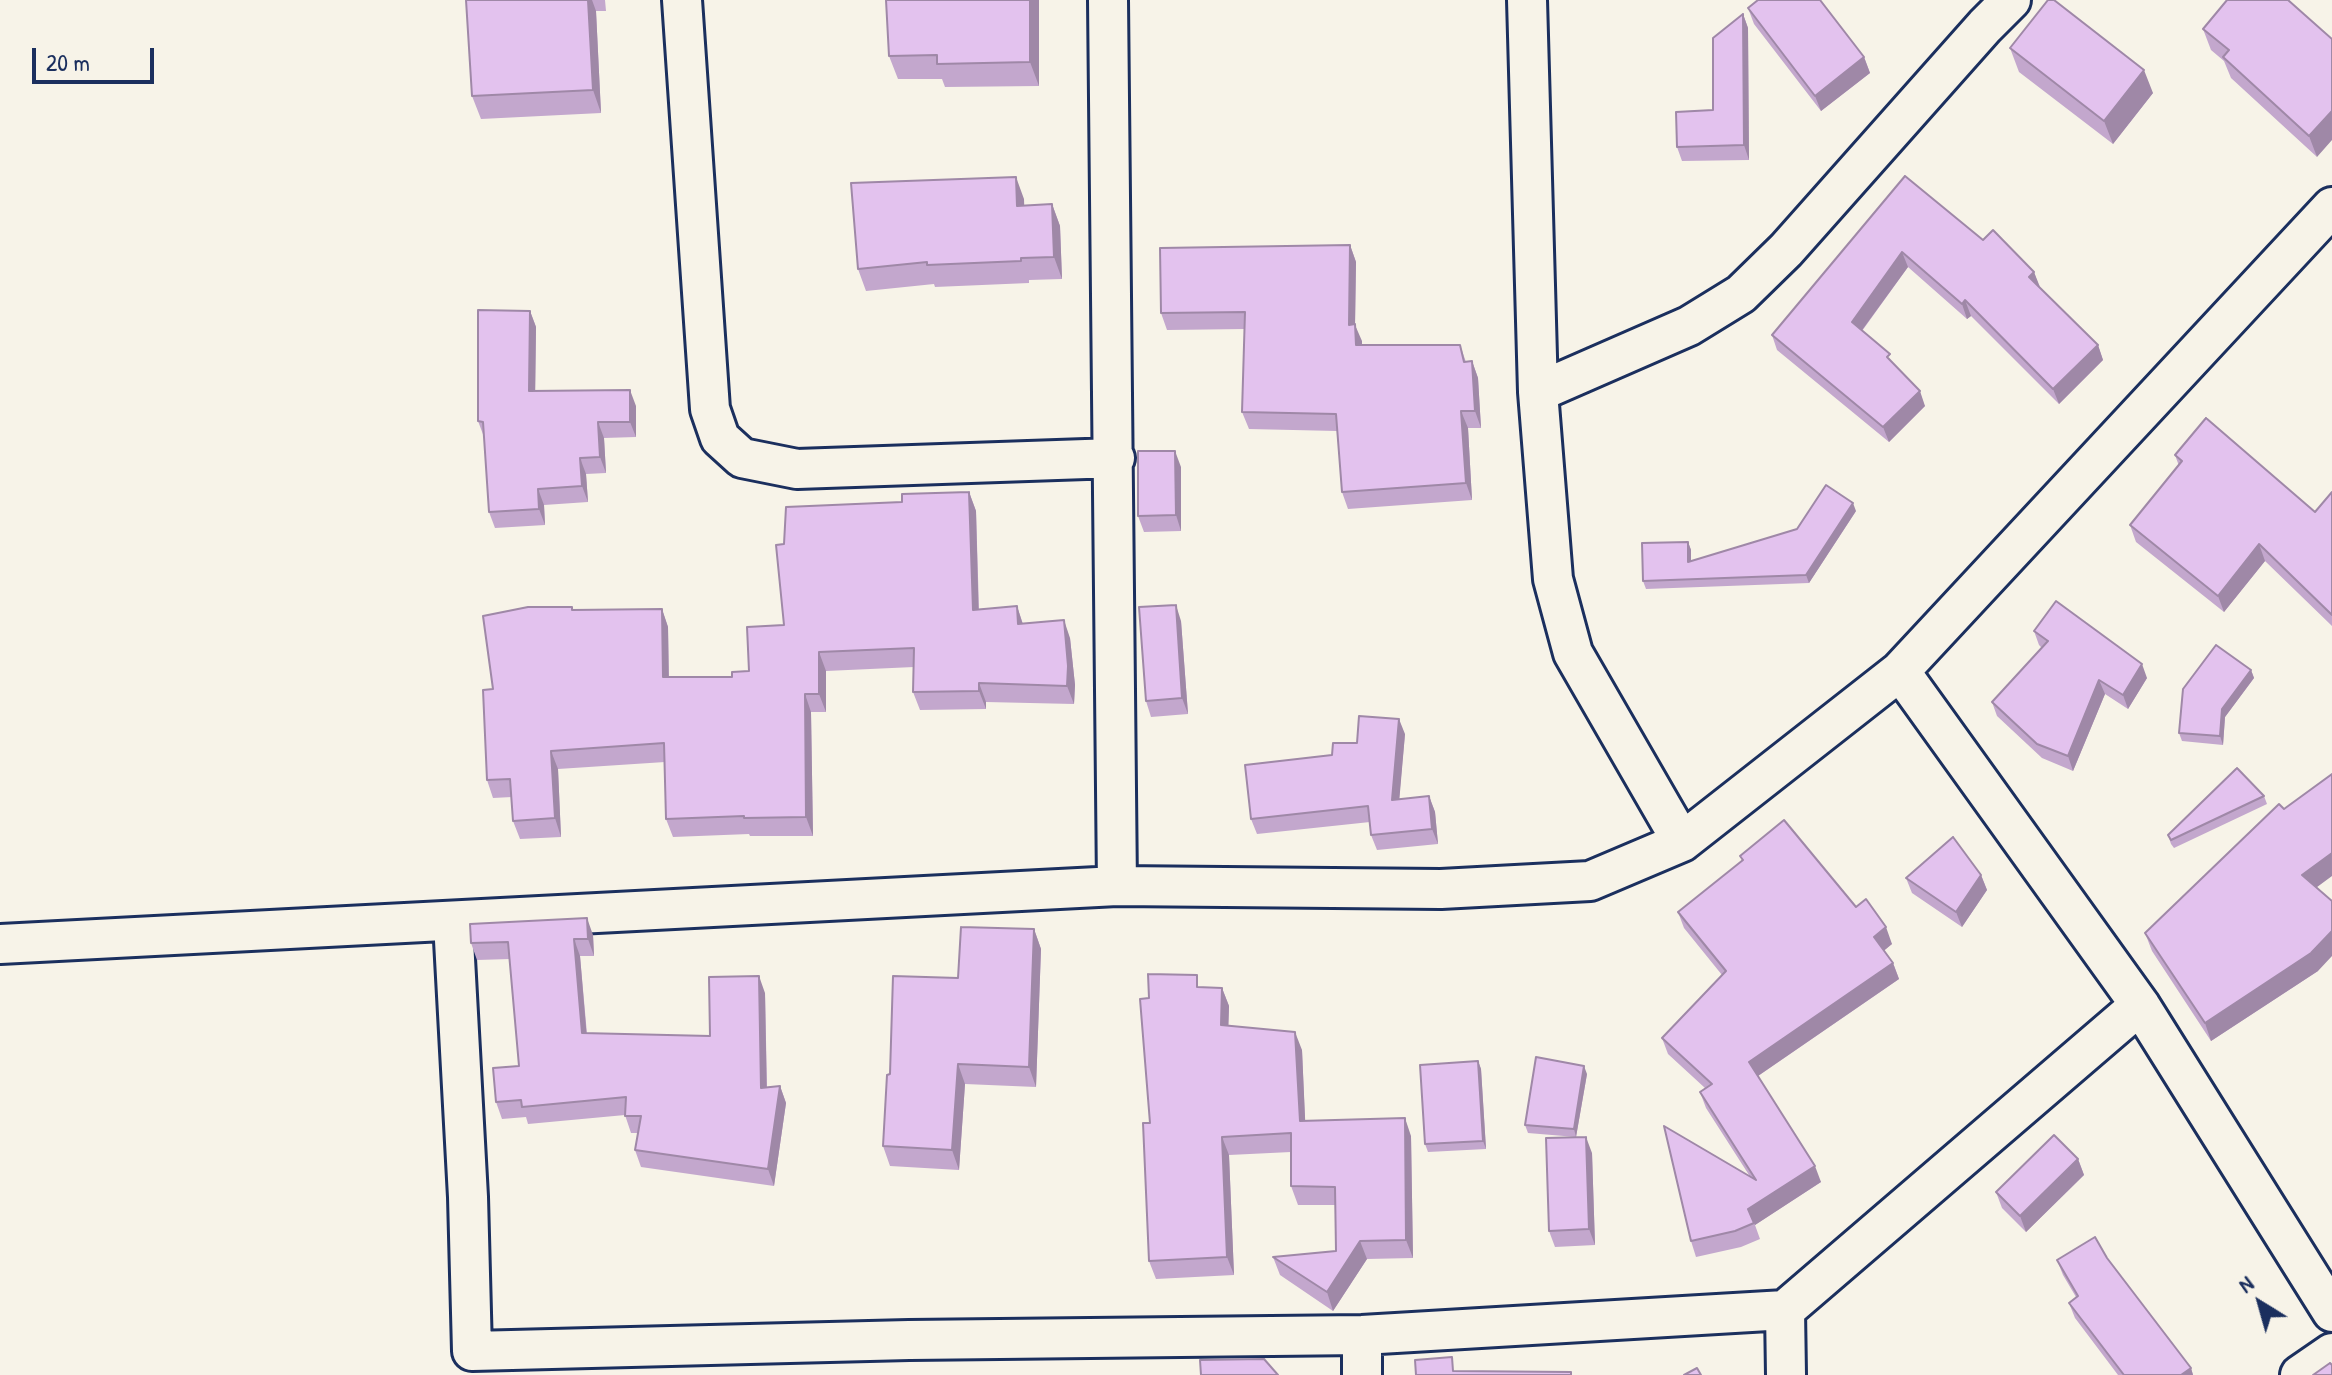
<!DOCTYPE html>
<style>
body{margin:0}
#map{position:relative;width:2332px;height:1375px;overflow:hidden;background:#f7f3e8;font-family:"Patrick Hand",sans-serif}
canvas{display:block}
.north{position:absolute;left:2220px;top:1263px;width:80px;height:80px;-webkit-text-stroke:6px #f7f3e8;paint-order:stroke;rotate:323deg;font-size:22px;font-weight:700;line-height:32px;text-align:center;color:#1b2f5e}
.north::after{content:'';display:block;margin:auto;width:28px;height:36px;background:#1b2f5e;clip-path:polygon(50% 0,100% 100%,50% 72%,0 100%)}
.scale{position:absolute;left:32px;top:48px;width:122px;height:36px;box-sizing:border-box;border:4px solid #1b2f5e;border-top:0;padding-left:10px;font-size:24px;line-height:28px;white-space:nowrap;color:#1b2f5e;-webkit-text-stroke:6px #f7f3e8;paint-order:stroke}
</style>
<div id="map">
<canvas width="2332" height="1375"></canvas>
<div class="north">N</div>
<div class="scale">20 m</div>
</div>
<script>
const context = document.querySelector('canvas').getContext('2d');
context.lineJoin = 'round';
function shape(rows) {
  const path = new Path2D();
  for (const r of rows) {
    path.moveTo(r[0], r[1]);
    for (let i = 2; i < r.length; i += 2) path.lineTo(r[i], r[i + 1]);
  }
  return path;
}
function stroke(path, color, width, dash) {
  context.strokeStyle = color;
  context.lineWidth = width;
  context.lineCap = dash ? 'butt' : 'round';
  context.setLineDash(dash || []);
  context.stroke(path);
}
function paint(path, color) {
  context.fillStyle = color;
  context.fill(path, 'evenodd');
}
const minor = shape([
 [682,0,710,409,720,438,742,458,797,469,1115,458],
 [1108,0,1117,886],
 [1527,0,1538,392,1553,579,1573,653,1682,842],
 [1538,392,1689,326,1741,294,1786,250,1985,26,2011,0],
 [1900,671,2140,1005,2332,1312],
 [453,922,468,1197,472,1351,909,1340,1362,1335,1785,1310,2140,1005],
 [0,944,1117,886,1441,889,1590,881,1682,842,1900,671,2332,207],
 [1785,1310,1786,1375],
 [1362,1335,1362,1375],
 [2300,1375,2332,1353]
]);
const wall = shape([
 [466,0,605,0,606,11,596,11,601,113,481,119,472,96],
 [1039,0,1039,86,945,87,942,79,898,79,889,56],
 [2288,0,2317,157,2231,78,2224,61,2211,50,2203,29],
 [1748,8,1864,57,1870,73,1821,111,1754,24],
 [1743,14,1748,28,1749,160,1682,161,1677,147,1713,110],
 [2010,48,2153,93,2113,144,2019,72],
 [1905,176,1983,240,2034,272,2039,287,2098,345,2103,360,2059,404,1971,316,1967,319,1908,267,1862,331,1893,364,1925,406,1889,442,1777,350,1772,335],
 [1024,199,1024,206,1052,204,1060,226,1062,279,1029,280,1029,283,935,287,934,284,866,291,858,269],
 [1350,245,1356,262,1355,325,1362,345,1460,345,1466,362,1472,361,1478,378,1481,428,1468,428,1472,500,1348,509,1342,492,1337,431,1249,429,1242,412,1245,329,1167,330,1161,313],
 [530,311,536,327,535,391,636,406,636,437,604,438,606,473,586,474,588,502,544,505,545,525,495,528,489,512,484,437,478,421],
 [2175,455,2315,512,2332,492,2332,626,2265,561,2224,612,2136,542,2130,525,2179,466],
 [1181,467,1181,531,1144,532,1138,516],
 [969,492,976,511,979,609,1017,606,1023,624,1070,638,1075,685,1074,704,986,702,986,709,920,710,913,692,914,667,826,671,826,712,811,712,813,836,750,836,749,834,673,837,666,819,665,762,558,769,561,837,520,839,513,821,512,797,493,798,487,780,493,689,572,607,574,610,662,609,668,627,669,677,732,677,749,671,784,625,784,544,902,502],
 [1856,511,1809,583,1646,589,1643,581,1688,542,1691,550,1691,562],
 [1181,621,1188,714,1151,717,1146,701],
 [2034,631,2147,678,2128,709,2105,694,2073,771,2042,758,1997,716,1992,702,2042,648,2039,645],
 [2251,670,2254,678,2225,717,2223,745,2182,741,2179,733],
 [1405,734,1399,799,1429,796,1435,812,1438,844,1377,850,1371,835,1370,822,1257,834,1251,819,1332,755,1357,743],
 [2264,796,2267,804,2174,848,2171,844,2168,835],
 [1740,856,1856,907,1892,944,1884,950,1893,963,1899,979,1758,1076,1821,1182,1755,1225,1760,1239,1741,1247,1696,1257,1691,1241,1749,1175,1706,1108,1700,1092,1705,1088,1668,1054,1662,1038,1722,975,1684,928,1678,912,1742,861],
 [1981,875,1987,890,1962,927,1912,893,1906,878],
 [2316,887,2318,971,2211,1041,2152,951,2145,933],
 [1034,929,1041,949,1036,1087,965,1084,959,1170,890,1166,883,1146,890,1074,958,978],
 [593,935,594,956,580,956,587,1034,710,1036,765,993,767,1087,780,1086,786,1103,774,1186,641,1167,635,1150,638,1133,631,1133,625,1115,528,1124,526,1117,502,1119,496,1102,519,1066,510,959,477,960,471,943],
 [1201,987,1222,988,1229,1006,1228,1026,1302,1050,1305,1120,1411,1136,1413,1258,1367,1259,1333,1311,1280,1275,1273,1257,1336,1251,1335,1205,1298,1205,1291,1186,1291,1152,1229,1155,1234,1275,1156,1279,1149,1261,1150,1123,1149,998],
 [1478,1061,1481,1069,1486,1149,1428,1152,1425,1144],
 [1587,1074,1576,1137,1528,1133,1525,1125],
 [1592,1153,1595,1245,1555,1247,1549,1231],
 [2078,1159,2084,1175,2026,1232,2002,1208,1996,1192],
 [2107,1258,2191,1368,2193,1375,2118,1375,2075,1318,2069,1303,2076,1297,2063,1275,2057,1260]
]);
const shadedWall = shape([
 [588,0,592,0,596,11,601,113,593,90],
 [1030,0,1039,0,1039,86,1030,62],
 [1743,14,1748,28,1749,160,1744,145],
 [1864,57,1870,73,1821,111,1815,96],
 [2144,70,2153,93,2113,144,2104,121],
 [2332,111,2332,140,2317,157,2309,136],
 [1016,177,1024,199,1025,228,1017,206],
 [1052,204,1060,226,1062,279,1054,257],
 [1350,245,1356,262,1355,325,1362,341,1362,362,1349,325],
 [1902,252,1908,267,1857,337,1852,322],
 [2034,272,2040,287,2029,277],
 [1965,300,1971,316,1967,319,1962,304],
 [530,311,536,327,535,407,529,391],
 [2098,345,2103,360,2059,404,2053,389],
 [1472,361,1478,378,1481,428,1475,411],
 [630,390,636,406,636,437,630,422],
 [1920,391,1925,406,1889,442,1883,427],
 [1461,411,1468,428,1472,500,1466,483],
 [598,422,604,438,606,473,600,457],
 [1175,451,1181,467,1181,531,1176,515],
 [580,458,586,474,588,502,582,486],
 [538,489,544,505,545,525,539,509],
 [969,492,976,511,979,628,973,610],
 [1853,503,1856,511,1809,583,1806,575],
 [1688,542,1691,550,1691,571,1688,562],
 [2259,544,2265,561,2224,612,2218,596],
 [1176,605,1181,621,1188,714,1182,698],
 [1017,606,1023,625,1018,624],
 [662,609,668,627,669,695,663,677],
 [1064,620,1070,638,1075,685,1074,704,1067,686],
 [819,652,826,671,826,712,819,694],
 [2142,664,2147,678,2128,709,2123,695],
 [2251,670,2254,678,2225,717,2223,745,2220,736,2222,709],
 [2099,680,2105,694,2073,771,2068,756],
 [979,683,986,702,986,709,979,691],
 [805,694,811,712,813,836,806,817],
 [1399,719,1405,734,1398,815,1392,800],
 [551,751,558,769,561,837,555,818],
 [1429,796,1435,812,1438,844,1432,829],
 [2332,853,2332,876,2309,893,2302,875],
 [1981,875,1987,890,1962,927,1956,912],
 [587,918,593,935,594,956,588,939],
 [1886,927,1892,944,1880,954,1874,937],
 [1034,929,1041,949,1036,1087,1029,1067],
 [2332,931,2332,956,2318,971,2211,1041,2205,1023],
 [574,939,580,956,588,1051,582,1033],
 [1893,963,1899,979,1755,1078,1749,1062],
 [759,976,765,993,767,1105,761,1088],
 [1222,988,1229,1006,1228,1043,1221,1025],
 [1295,1032,1302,1050,1306,1139,1300,1121],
 [1478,1061,1481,1069,1486,1149,1483,1141],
 [958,1064,965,1084,959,1170,952,1150],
 [1584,1066,1587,1074,1576,1137,1574,1129],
 [780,1086,786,1103,774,1186,768,1169],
 [1405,1118,1411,1136,1413,1258,1406,1240],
 [1222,1137,1229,1155,1234,1275,1227,1257],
 [1586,1137,1592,1153,1595,1245,1589,1229],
 [2078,1159,2084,1175,2026,1232,2020,1216],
 [1815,1166,1821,1182,1755,1225,1748,1209],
 [1360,1241,1367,1259,1333,1311,1327,1292],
 [2191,1368,2193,1375,2181,1375]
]);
const building = shape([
 [466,0,588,0,593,90,472,96,466,0],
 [886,0,1030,0,1030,62,937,64,937,55,889,56,886,0],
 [1758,0,1820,0,1864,57,1815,96,1748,8,1758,0],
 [2048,0,2054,0,2144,70,2104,121,2010,48,2048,0],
 [2227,0,2288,0,2332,39,2332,111,2309,136,2223,57,2229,50,2203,29,2227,0],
 [1743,14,1744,145,1677,147,1676,112,1713,110,1713,38,1743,14],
 [1905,176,1983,240,1993,230,2034,272,2029,277,2098,345,2053,389,1965,300,1962,304,1902,252,1852,322,1890,354,1887,357,1920,391,1883,427,1772,335,1905,176],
 [1016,177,1017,206,1052,204,1054,257,1021,258,1021,261,927,265,927,262,858,269,851,183,1016,177],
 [1350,245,1349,325,1355,324,1356,345,1460,345,1464,362,1472,361,1475,411,1461,411,1466,483,1342,492,1336,414,1242,412,1245,312,1161,313,1160,248,1350,245],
 [478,310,530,311,529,391,630,390,630,422,598,422,600,457,580,458,582,486,538,489,539,509,489,512,483,422,478,421,478,310],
 [2206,418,2315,512,2332,492,2332,615,2259,544,2218,596,2130,525,2182,461,2175,455,2206,418],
 [1138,451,1175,451,1176,515,1138,516,1138,451],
 [1826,485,1853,503,1806,575,1643,581,1642,543,1688,542,1688,562,1797,529,1826,485],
 [969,492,973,610,1017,606,1018,624,1064,620,1068,666,1067,686,979,683,979,691,913,692,914,648,819,652,819,694,805,694,806,817,744,818,744,816,666,819,664,743,551,751,555,818,513,821,510,779,487,780,483,690,493,689,483,616,528,607,572,607,572,610,662,609,663,677,732,677,732,672,749,671,747,627,784,625,776,545,784,544,786,507,902,502,902,494,969,492],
 [2056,601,2142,664,2123,695,2099,680,2068,756,2037,744,1992,702,2048,641,2034,631,2056,601],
 [1176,605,1182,698,1146,701,1139,607,1176,605],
 [2216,645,2251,670,2222,709,2220,736,2179,733,2183,689,2216,645],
 [1359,716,1399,719,1392,800,1429,796,1432,829,1371,835,1368,806,1251,819,1245,765,1332,755,1333,743,1357,743,1359,716],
 [2237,768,2264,796,2171,840,2168,835,2237,768],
 [2332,774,2332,853,2302,875,2332,901,2332,931,2311,953,2205,1023,2145,933,2279,804,2284,809,2332,774],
 [1784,820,1856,907,1866,899,1886,927,1874,937,1893,963,1749,1062,1815,1166,1748,1209,1754,1223,1735,1231,1691,1241,1664,1126,1756,1180,1700,1092,1712,1084,1662,1038,1726,971,1678,912,1743,860,1740,856,1784,820],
 [1953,837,1981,875,1956,912,1906,878,1953,837],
 [587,918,588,939,574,939,582,1033,710,1036,709,977,759,976,761,1088,780,1086,768,1169,635,1150,641,1116,625,1116,626,1097,522,1107,521,1100,496,1102,493,1068,519,1066,508,942,471,943,470,924,587,918],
 [961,927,1034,929,1029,1067,958,1064,952,1150,883,1146,887,1075,890,1074,893,976,958,978,961,927],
 [1148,974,1197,975,1197,987,1222,988,1221,1025,1295,1032,1300,1121,1405,1118,1406,1240,1360,1241,1327,1292,1273,1257,1336,1251,1335,1187,1291,1186,1291,1133,1222,1137,1227,1257,1149,1261,1143,1123,1150,1123,1140,999,1149,998,1148,974],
 [1536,1057,1584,1066,1574,1129,1525,1125,1536,1057],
 [1478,1061,1483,1141,1425,1144,1420,1065,1478,1061],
 [2054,1135,2078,1159,2020,1216,1996,1192,2054,1135],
 [1586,1137,1589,1229,1549,1231,1546,1138,1586,1137],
 [2095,1237,2107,1258,2191,1368,2181,1375,2124,1375,2069,1303,2078,1296,2057,1260,2095,1237],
 [1452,1357,1453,1371,1571,1372,1571,1375,1416,1375,1415,1360,1452,1357],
 [1264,1359,1278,1375,1201,1375,1200,1360,1264,1359],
 [2330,1363,2332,1365,2332,1375,2313,1375,2330,1363],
 [1697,1368,1701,1375,1684,1375,1697,1368]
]);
stroke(minor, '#1b2f5e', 44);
stroke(minor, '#f7f3e8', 38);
paint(wall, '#c3a7cd');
paint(shadedWall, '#9f88a7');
paint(building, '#e3c2ee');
stroke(building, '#9f88a7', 2);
</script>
